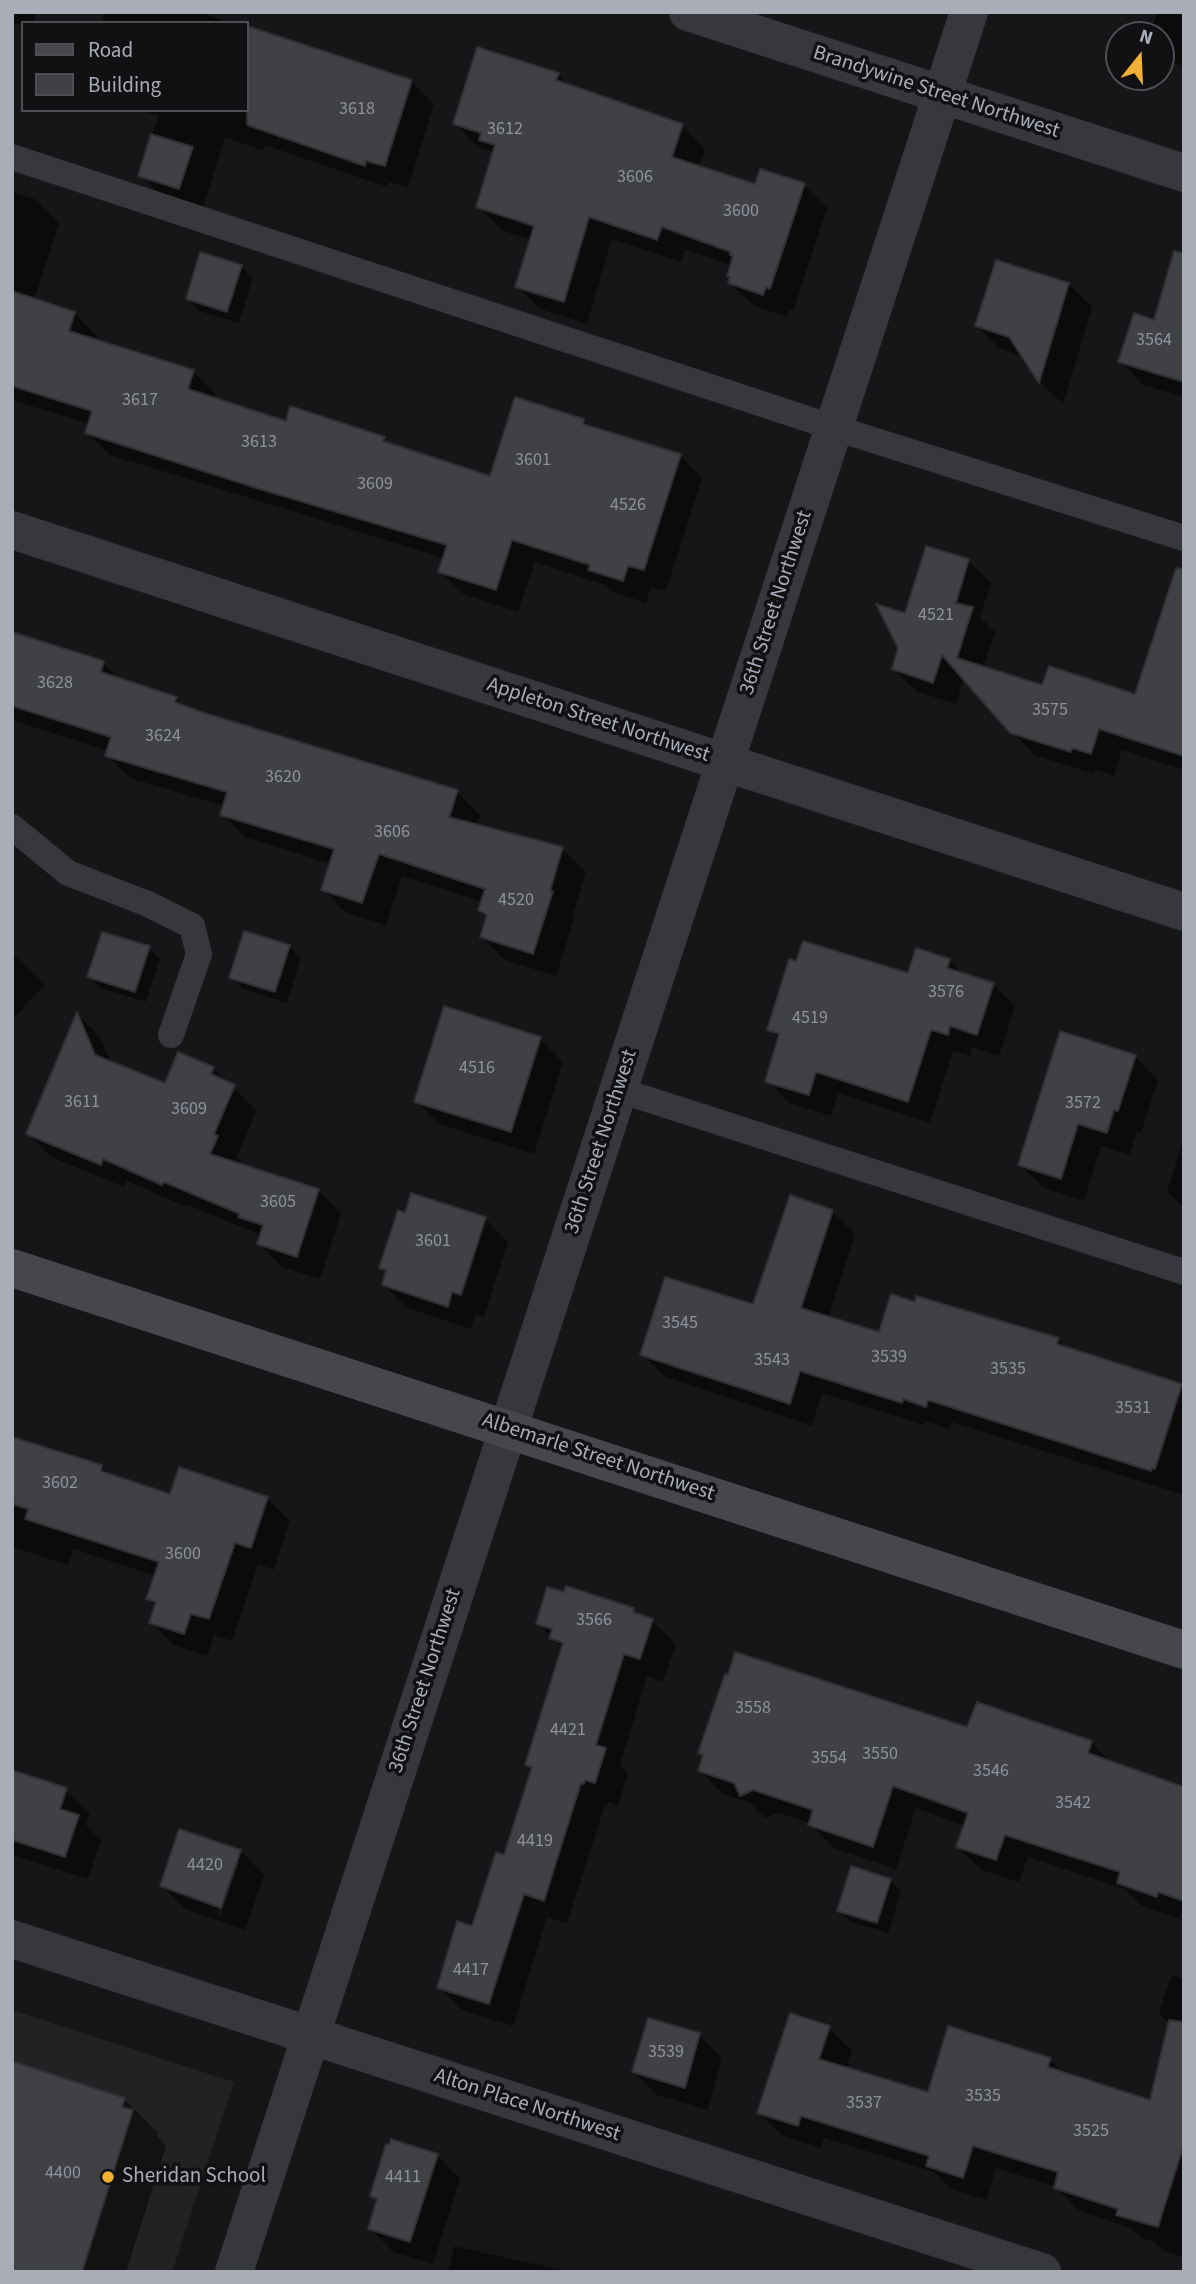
<!DOCTYPE html>
<style>
body{margin:0}
#map{position:relative;width:1196px;height:2284px;overflow:hidden;background:#161618;font-family:"Source Sans 3",sans-serif}
canvas{display:block}
.frame{position:absolute;inset:0;border:14px solid #a8adb8;pointer-events:none}
.legend{position:absolute;left:21px;top:21px;width:228px;height:91px;box-sizing:border-box;background:#111113;border:2px solid #4d4f55;margin:0;padding:9px 12px;list-style:none;font-size:21px;color:#a8adb8}
.legend li{display:flex;align-items:center;gap:14px;height:35px}
.legend b{width:35px;border:2px solid #4d4f55}
.north{position:absolute;left:1105px;top:21px;width:70px;height:70px;box-sizing:border-box;background:#111113;border:2px solid #4d4f55;border-radius:50%;rotate:18deg;font-size:19px;font-weight:700;line-height:28px;text-align:center;color:#a8adb8}
.north::after{content:'';display:block;margin:auto;width:24px;height:32px;background:#f2b134;clip-path:polygon(50% 0,100% 100%,50% 72%,0 100%)}
</style>
<div id="map">
<canvas width="1196" height="2284"></canvas>
<div class="frame"></div>
<ul class="legend">
<li><b style="height:9px;background:#45474d"></b>Road</li>
<li><b style="height:19px;background:#404145"></b>Building</li>
</ul>
<div class="north">N</div>
</div>
<script>
const context = document.querySelector('canvas').getContext('2d');
context.lineJoin = 'round';
function paint(path, color) {
  context.fillStyle = color;
  context.fill(path, 'evenodd');
}
function shape(rows) {
  const path = new Path2D();
  for (const r of rows) {
    path.moveTo(r[0], r[1]);
    for (let i = 2; i < r.length; i += 2) path.lineTo(r[i], r[i + 1]);
  }
  return path;
}
function stroke(path, color, width, dash) {
  context.strokeStyle = color;
  context.lineWidth = width;
  context.lineCap = dash ? 'butt' : 'round';
  context.setLineDash(dash || []);
  context.stroke(path);
}
function drawText(font, color, halo, rows, align = 'center') {
  context.font = font + ' "Source Sans 3",sans-serif';
  context.lineWidth = 7;
  context.setLineDash([]);
  context.textBaseline = 'middle';
  context.strokeStyle = halo;
  context.fillStyle = color;
  for (const [text, x, y, turn = 0] of rows) {
    context.save();
    context.translate(x, y);
    context.rotate((+turn || 0) * Math.PI / 180);
    context.textAlign = isNaN(turn) ? turn : align;
    if (halo) context.strokeText(text, 0, 0);
    context.fillText(text, 0, 0);
    context.restore();
  }
}
const built = shape([
 [12,2010,234,2082,172,2272,12,2272]
]);
const shadow = shape([
 [12,12,37,12,33,23,23,23,23,25,12,22],
 [104,12,200,12,231,23,101,23],
 [1157,12,1184,12,1184,66,1172,63,1161,51,1161,35,1150,35],
 [247,28,411,81,434,104,408,188,389,182,387,187,265,145,263,150,225,138,202,211,163,198,140,175,158,116,140,110,247,110],
 [558,74,570,87,682,125,705,149,699,168,756,187,804,185,827,208,793,311,789,309,787,317,754,306,730,283,732,266,685,249,681,262,612,239,587,324,540,309,517,286,531,240,501,230,478,206,493,152,478,147,455,124],
 [12,192,37,200,59,223,34,300,74,313,97,336,95,341,193,371,215,394,214,400,287,423,384,438,391,446,491,478,583,421,591,428,680,455,702,478,666,591,651,587,646,603,613,592,605,585,535,562,518,612,463,594,440,571,444,558,110,455,87,433,90,424,12,400],
 [241,266,253,278,239,323,199,311,188,299],
 [1069,284,1092,307,1063,404,1040,382,1024,357,1000,349,977,326],
 [1184,298,1184,397,1143,385,1120,361,1155,322],
 [968,561,991,583,980,617,995,632,983,668,1044,687,1136,696,1184,615,1184,770,1122,750,1114,776,1095,769,1094,774,1034,755,964,678,956,704,917,692,894,669,906,616],
 [12,633,103,663,120,680,176,698,186,709,457,792,480,815,477,826,562,849,586,872,573,914,575,916,556,976,505,960,482,937,488,918,480,910,483,902,402,876,386,925,346,913,323,889,331,864,245,837,222,814,224,806,130,778,107,755,108,751,12,720],
 [452,804,455,804,448,826,445,825],
 [289,946,301,958,287,1003,243,989,231,978],
 [149,948,160,959,146,1002,101,988,89,977],
 [12,953,45,984,12,1020],
 [949,960,965,976,993,984,1015,1006,999,1056,972,1047,970,1056,953,1051,930,1123,838,1093,831,1116,789,1103,767,1081,779,1039,769,1029,797,964,909,975],
 [78,1015,100,1037,111,1063,166,1086,213,1069,257,1110,237,1157,240,1160,238,1165,318,1190,341,1214,320,1279,282,1267,259,1244,261,1237,256,1233,188,1205,186,1207,127,1181,124,1187,51,1157,28,1134],
 [540,1039,563,1062,534,1154,439,1124,416,1101],
 [1135,1057,1158,1080,1141,1133,1137,1132,1130,1155,1101,1146,1084,1201,1044,1188,1020,1165],
 [1182,1144,1184,1145,1184,1208,1167,1192],
 [832,1211,855,1234,828,1318,880,1334,1058,1340,1067,1349,1181,1385,1184,1388,1184,1495,951,1422,949,1429,925,1421,924,1425,822,1393,812,1426,665,1377,642,1354,754,1306],
 [485,1218,508,1242,484,1317,476,1314,471,1329,407,1308,384,1285,387,1274,381,1268],
 [12,1439,101,1466,111,1476,171,1496,267,1498,290,1521,274,1570,258,1564,232,1641,214,1635,207,1656,174,1645,151,1622,156,1607,148,1598,156,1576,73,1549,68,1565,12,1547],
 [633,1610,641,1617,652,1621,676,1644,663,1682,647,1676,620,1765,628,1773,618,1805,608,1802,607,1806,605,1805,567,1923,547,1917,513,2026,462,2010,439,1987,473,1928,505,1857,533,1771,527,1764,563,1649,538,1623],
 [968,1730,1091,1742,1111,1763,1181,1788,1184,1785,1184,1915,1181,1914,1180,1919,1142,1906,1125,1889,1028,1857,1019,1882,981,1870,958,1847,965,1826,916,1808,896,1869,833,1848,810,1823,778,1813,765,1818,749,1802,723,1794,700,1770,704,1757,700,1753],
 [12,1773,66,1790,90,1813,86,1825,101,1840,88,1879,12,1855],
 [241,1851,264,1875,245,1930,185,1909,162,1886],
 [235,1863,239,1863,220,1916,217,1915],
 [890,1880,901,1892,888,1933,851,1922,839,1911],
 [1171,1975,1184,1979,1184,2029,1170,2024,1159,2013],
 [829,2028,852,2051,847,2069,929,2094,1050,2060,1064,2074,1151,2103,1184,2086,1184,2257,1164,2251,1155,2242,1141,2238,1131,2228,1079,2211,1056,2187,996,2168,987,2200,951,2189,934,2172,824,2138,821,2148,783,2136,759,2113],
 [699,2035,722,2058,708,2110,657,2095,634,2072],
 [124,2099,158,2133,157,2136,166,2146,126,2272,12,2272],
 [437,2155,460,2179,433,2264,393,2252,370,2228,378,2202,372,2196],
 [454,2246,566,2271,566,2272,448,2272]
]);
const building = shape([
 [247,26,412,80,385,166,366,161,365,166,247,125,247,26],
 [477,47,559,73,556,80,683,124,672,157,755,184,760,169,805,183,770,289,766,287,763,295,728,283,730,277,727,276,733,256,730,255,731,252,662,227,657,240,589,217,564,302,515,287,534,226,476,207,495,145,479,140,481,133,453,124,477,47],
 [151,134,193,147,179,189,138,176,151,134],
 [1174,251,1184,253,1184,382,1118,362,1134,313,1154,320,1174,251],
 [200,252,242,265,227,312,186,299,200,252],
 [996,260,1069,283,1039,383,1009,337,975,326,996,260],
 [12,291,75,312,69,331,194,370,188,389,286,421,290,406,385,437,383,441,490,476,515,397,584,419,583,424,681,454,644,570,628,566,623,581,588,570,590,565,512,540,496,590,438,572,447,545,253,487,85,433,92,411,12,386,12,291],
 [926,546,969,559,956,603,973,607,957,658,1042,685,1049,666,1135,694,1176,568,1184,569,1184,756,1099,729,1091,754,1072,748,1071,752,1010,733,942,655,933,683,892,669,898,648,876,604,905,613,926,546],
 [12,632,104,661,101,672,177,697,175,702,201,712,458,790,449,817,563,847,550,891,553,891,533,954,480,937,487,915,478,910,485,889,379,854,362,903,321,890,334,849,220,815,227,792,105,756,111,737,12,706,12,632],
 [244,931,290,945,275,992,229,978,244,931],
 [102,932,150,946,135,992,87,977,102,932],
 [803,941,908,973,916,948,950,959,947,968,994,983,977,1035,950,1026,948,1035,931,1030,908,1102,816,1072,809,1095,765,1082,779,1034,767,1030,789,959,796,961,803,941],
 [444,1006,541,1037,511,1132,414,1102,444,1006],
 [77,1012,95,1055,165,1083,178,1052,214,1067,211,1074,235,1085,214,1134,218,1136,210,1154,319,1189,297,1257,257,1244,263,1225,238,1217,240,1214,164,1182,162,1185,103,1159,101,1165,26,1134,77,1012],
 [1060,1031,1136,1055,1118,1111,1114,1110,1107,1133,1078,1124,1061,1179,1018,1165,1060,1031],
 [411,1193,486,1217,461,1295,452,1292,448,1307,382,1285,386,1270,379,1268,398,1210,405,1213,411,1193],
 [790,1195,833,1210,801,1308,879,1332,891,1294,915,1302,916,1296,1059,1338,1057,1344,1182,1384,1155,1469,1152,1468,1151,1471,928,1400,926,1407,903,1399,902,1403,800,1371,790,1404,640,1355,665,1277,753,1304,790,1195],
 [12,1437,102,1465,101,1471,170,1494,179,1467,268,1497,251,1548,235,1543,209,1619,191,1614,184,1634,149,1623,156,1602,146,1599,159,1562,25,1519,28,1509,12,1504,12,1437],
 [566,1586,634,1608,633,1612,653,1619,640,1659,624,1654,596,1745,606,1748,595,1783,585,1780,584,1784,581,1783,544,1901,524,1894,489,2004,437,1988,457,1921,472,1926,496,1852,504,1855,532,1767,525,1765,563,1643,549,1638,552,1629,536,1624,547,1587,564,1592,566,1586],
 [735,1652,967,1727,977,1702,1092,1741,1088,1753,1184,1787,1184,1901,1158,1892,1157,1897,1117,1883,1120,1872,1005,1835,996,1860,956,1847,968,1813,893,1786,873,1847,808,1825,813,1810,753,1790,740,1796,734,1783,698,1771,703,1755,698,1753,725,1674,728,1675,735,1652],
 [12,1770,67,1788,60,1809,79,1815,65,1857,12,1840,12,1770],
 [179,1829,241,1850,221,1908,160,1886,179,1829],
 [851,1866,891,1879,877,1923,837,1911,851,1866],
 [790,2013,830,2026,819,2059,928,2092,948,2026,1051,2058,1048,2067,1150,2100,1169,2020,1184,2022,1184,2144,1158,2227,1116,2215,1118,2209,1054,2188,1058,2172,973,2146,963,2178,926,2166,929,2156,801,2116,798,2126,757,2113,790,2013],
 [648,2018,700,2033,685,2088,632,2072,648,2018],
 [12,2061,125,2098,122,2107,133,2110,82,2272,12,2272,12,2061],
 [391,2139,438,2154,410,2242,368,2229,377,2199,370,2196,386,2144,389,2145,391,2139]
]);
const lane = shape([
 [12,157,835,428,1184,538],
 [12,827,68,873,148,904,192,926,199,954,171,1035],
 [619,1090,1184,1272]
]);
const street = shape([
 [688,12,1184,173],
 [12,530,1184,912],
 [12,1939,1042,2272],
 [234,2272,969,12]
]);
const secondary = shape([
 [12,1268,1184,1650]
]);
const markers = [
 [108,2177,7,"#f2b134"]
];
const numberNames = [
 ["3618",357,110],
 ["3612",505,130],
 ["3606",635,178],
 ["3600",741,212],
 ["3564",1154,341],
 ["3617",140,401],
 ["3613",259,443],
 ["3601",533,461],
 ["3609",375,485],
 ["4526",628,506],
 ["4521",936,616],
 ["3628",55,684],
 ["3575",1050,711],
 ["3624",163,737],
 ["3620",283,778],
 ["3606",392,833],
 ["4520",516,901],
 ["3576",946,993],
 ["4519",810,1019],
 ["4516",477,1069],
 ["3611",82,1103],
 ["3572",1083,1104],
 ["3609",189,1110],
 ["3605",278,1203],
 ["3601",433,1242],
 ["3545",680,1324],
 ["3539",889,1358],
 ["3543",772,1361],
 ["3535",1008,1370],
 ["3531",1133,1409],
 ["3602",60,1484],
 ["3600",183,1555],
 ["3566",594,1621],
 ["3558",753,1709],
 ["4421",568,1731],
 ["3550",880,1755],
 ["3554",829,1759],
 ["3546",991,1772],
 ["3542",1073,1804],
 ["4419",535,1842],
 ["4420",205,1866],
 ["4417",471,1971],
 ["3539",666,2053],
 ["3535",983,2097],
 ["3537",864,2104],
 ["3525",1091,2132],
 ["4400",63,2174],
 ["4411",403,2178]
];
const streetNames = [
 ["Brandywine Street Northwest",936,93,18],
 ["36th Street Northwest",777,603,-72],
 ["Appleton Street Northwest",598,721,18],
 ["36th Street Northwest",602,1142,-72],
 ["Albemarle Street Northwest",598,1458,18],
 ["36th Street Northwest",426,1681,-72],
 ["Alton Place Northwest",527,2106,18]
];
const poiNames = [
 ["Sheridan School",122,2177]
];
paint(built, '#222225');
paint(shadow, '#0007');
paint(building, '#404145');
stroke(building, '#303034', 2);
stroke(lane, '#37383d', 26);
stroke(street, '#37383d', 38);
stroke(secondary, '#45474d', 38);
for (const [x, y, r, color] of markers) {
  const dot = new Path2D();
  dot.arc(x, y, r, 0, 2 * Math.PI);
  context.fillStyle = color;
  context.fill(dot);
  stroke(dot, '#111113', 2.5);
}
drawText('18px', '#8e929b', null, numberNames);
drawText('21px', '#a8adb8', '#111113', streetNames);
drawText('21px', '#a8adb8', '#111113', poiNames, 'left');
</script>
